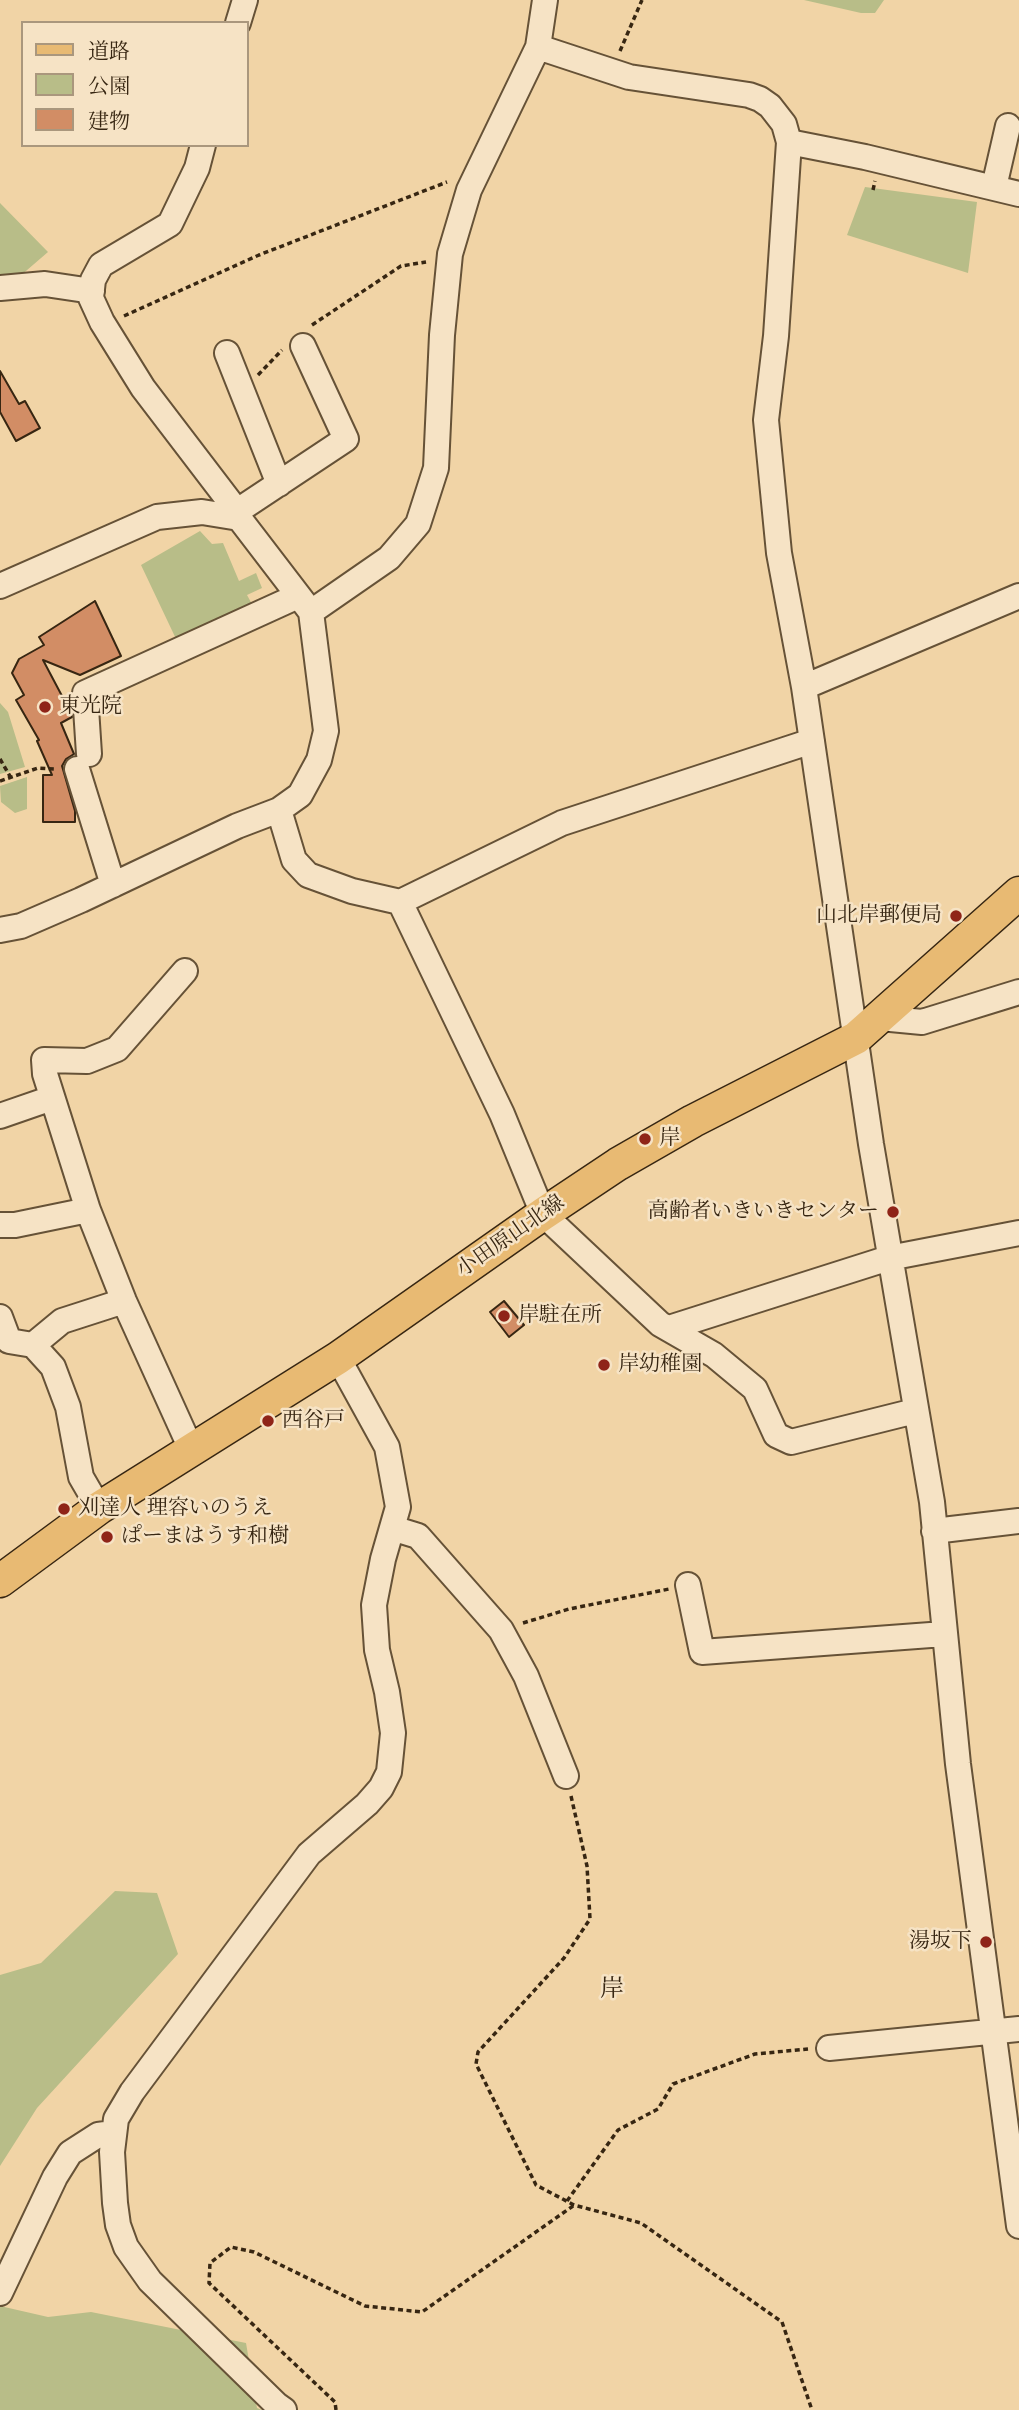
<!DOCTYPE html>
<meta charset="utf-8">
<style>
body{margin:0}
#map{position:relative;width:1019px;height:2410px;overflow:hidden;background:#f1d4a6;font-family:Cardo,"Noto Serif JP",serif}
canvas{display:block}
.legend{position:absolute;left:21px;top:21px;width:228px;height:126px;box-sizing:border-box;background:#f6e3c5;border:2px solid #aa977d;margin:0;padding:9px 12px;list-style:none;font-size:21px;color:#372612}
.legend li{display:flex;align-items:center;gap:14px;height:35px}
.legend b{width:35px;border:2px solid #aa977d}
</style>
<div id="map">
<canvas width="1019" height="2410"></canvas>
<ul class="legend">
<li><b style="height:9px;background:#e8ba73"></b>道路</li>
<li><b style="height:19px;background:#b8bd88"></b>公園</li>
<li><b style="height:19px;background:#d28d65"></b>建物</li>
</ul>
</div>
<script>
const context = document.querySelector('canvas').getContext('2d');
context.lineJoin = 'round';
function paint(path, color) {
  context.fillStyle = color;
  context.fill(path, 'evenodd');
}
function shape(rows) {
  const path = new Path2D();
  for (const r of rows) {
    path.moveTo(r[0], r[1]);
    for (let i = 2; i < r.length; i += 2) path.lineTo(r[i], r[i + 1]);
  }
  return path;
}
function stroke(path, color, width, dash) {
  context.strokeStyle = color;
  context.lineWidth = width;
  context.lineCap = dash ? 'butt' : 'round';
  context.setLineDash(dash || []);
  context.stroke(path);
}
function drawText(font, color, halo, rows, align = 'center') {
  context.font = font + ' Cardo,"Noto Serif JP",serif';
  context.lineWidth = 5;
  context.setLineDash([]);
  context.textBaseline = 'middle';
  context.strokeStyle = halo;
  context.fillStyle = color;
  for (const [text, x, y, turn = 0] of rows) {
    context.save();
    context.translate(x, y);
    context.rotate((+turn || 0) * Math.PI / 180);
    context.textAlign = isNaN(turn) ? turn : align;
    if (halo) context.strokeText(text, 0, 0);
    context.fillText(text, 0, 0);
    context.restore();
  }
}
const green = shape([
 [804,0,884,0,875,13,861,13],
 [865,187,977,202,968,273,847,235],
 [0,203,48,252,12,283,0,282],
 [200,531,212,544,223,543,239,581,256,573,262,588,247,595,253,606,177,641,141,565],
 [0,703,8,712,25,767,0,774],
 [27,777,27,809,15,813,1,802,0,786],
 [115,1891,157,1893,178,1954,37,2108,0,2166,0,1975,41,1963],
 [0,2306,48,2317,91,2312,246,2343,257,2408,262,2410,0,2410]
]);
const building = shape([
 [0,371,19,404,25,401,40,428,16,441,0,412,0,371],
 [95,601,121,656,80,675,43,660,71,713,72,717,61,723,74,754,66,759,62,766,75,811,75,822,43,822,43,775,52,775,37,741,39,740,16,700,24,695,12,673,19,659,44,645,39,637,95,601],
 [504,1301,524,1325,509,1337,490,1312,504,1301]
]);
const path = shape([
 [620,51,642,0],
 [873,190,875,181],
 [124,316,259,255,447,182],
 [312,325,401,266,426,262],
 [258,375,282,350],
 [0,759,11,778],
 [0,781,38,768,55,769],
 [523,1623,569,1609,669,1589],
 [571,1796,587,1866,590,1919,564,1958,478,2052,476,2064,536,2185,574,2205,641,2223,782,2322,812,2410],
 [567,2201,618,2130,658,2109,673,2084,755,2054,808,2049],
 [336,2410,335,2402,209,2283,210,2263,231,2247,254,2252,365,2306,422,2312,573,2206]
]);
const minor = shape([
 [238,23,245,0],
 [538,47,629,77,749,95,760,99,770,106,784,124,789,142,776,336,766,420,779,553,804,687,871,1144,932,1502,958,1764,1019,2226],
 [789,142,865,157,1019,194],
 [994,187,1008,126],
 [0,288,45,284,92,291],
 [227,353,279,484],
 [236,512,346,439,303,346],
 [0,586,157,517,202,512,239,518],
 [311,612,389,558,418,524,436,468,442,335,450,254,469,190,538,47,545,0],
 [804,687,1019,596],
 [89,754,85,693,298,596],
 [77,769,113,885],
 [279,810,294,860,308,875,352,891,400,902,562,823,812,741],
 [400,902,502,1114,543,1214,660,1324,714,1355,755,1389,776,1435,791,1442,915,1411],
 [0,930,21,926,81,900,237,826,279,810,300,795,319,760,326,731,311,612,239,518,230,502,143,388,102,322,91,298,93,280,101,265,170,224,197,168,203,145],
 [185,971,117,1049,87,1061,44,1060,45,1074,88,1210,124,1301,192,1451],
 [880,1018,922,1022,1019,992],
 [0,1116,52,1098],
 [0,1225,15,1225,88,1210],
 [0,1317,9,1341,33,1345,53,1367,68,1407,81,1477,99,1508],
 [669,1328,889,1258,1019,1233],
 [33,1345,62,1321,124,1301],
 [392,1528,418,1536,501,1630,526,1676,566,1776],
 [934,1531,1019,1521],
 [688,1585,702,1652,944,1634],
 [829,2048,1019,2029],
 [0,2293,55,2177,70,2153,98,2135,113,2133],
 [284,2410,277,2405,150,2281,126,2247,118,2225,115,2203,112,2152,116,2119,132,2092,309,1854,367,1804,381,1788,389,1772,393,1733,387,1692,377,1650,374,1605,383,1559,398,1507,387,1447,338,1358]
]);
const major = shape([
 [0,1581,99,1508,338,1358,543,1214,618,1164,693,1121,856,1038,1019,893]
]);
const markers = [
 [45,707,7,"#8f2418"],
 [956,916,7,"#8f2418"],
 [645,1139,7,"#8f2418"],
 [893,1212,7,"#8f2418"],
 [504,1316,7,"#8f2418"],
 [604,1365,7,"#8f2418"],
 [268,1421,7,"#8f2418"],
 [64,1509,7,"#8f2418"],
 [107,1537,7,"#8f2418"],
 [986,1942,7,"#8f2418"]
];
const poiNames = [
 ["東光院",59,707],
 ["山北岸郵便局",942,916,"right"],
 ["岸",659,1139],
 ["高齢者いきいきセンター",879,1212,"right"],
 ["岸駐在所",518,1316],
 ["岸幼稚園",618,1365],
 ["西谷戸",282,1421],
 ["刈達人 理容いのうえ",78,1509],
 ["ぱーまはうす和樹",121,1537],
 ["湯坂下",972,1942,"right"]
];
const streetNames = [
 ["小田原山北線",511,1237,-35]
];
const quarterNames = [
 ["岸",612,1990]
];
paint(green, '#b8bd88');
paint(building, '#d28d65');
stroke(building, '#372612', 2);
stroke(minor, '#665237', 28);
stroke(major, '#372612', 35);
stroke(path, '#372612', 3.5, [5, 3.5]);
stroke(minor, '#f6e3c5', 24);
stroke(major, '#e8ba73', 32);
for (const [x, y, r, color] of markers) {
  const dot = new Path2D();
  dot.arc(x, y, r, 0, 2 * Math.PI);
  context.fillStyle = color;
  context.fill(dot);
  stroke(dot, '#f6e3c5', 2.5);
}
drawText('21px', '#372612', '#f6e3c5', poiNames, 'left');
drawText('21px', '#372612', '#f6e3c5', streetNames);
drawText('24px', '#372612', '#f6e3c5', quarterNames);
</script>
